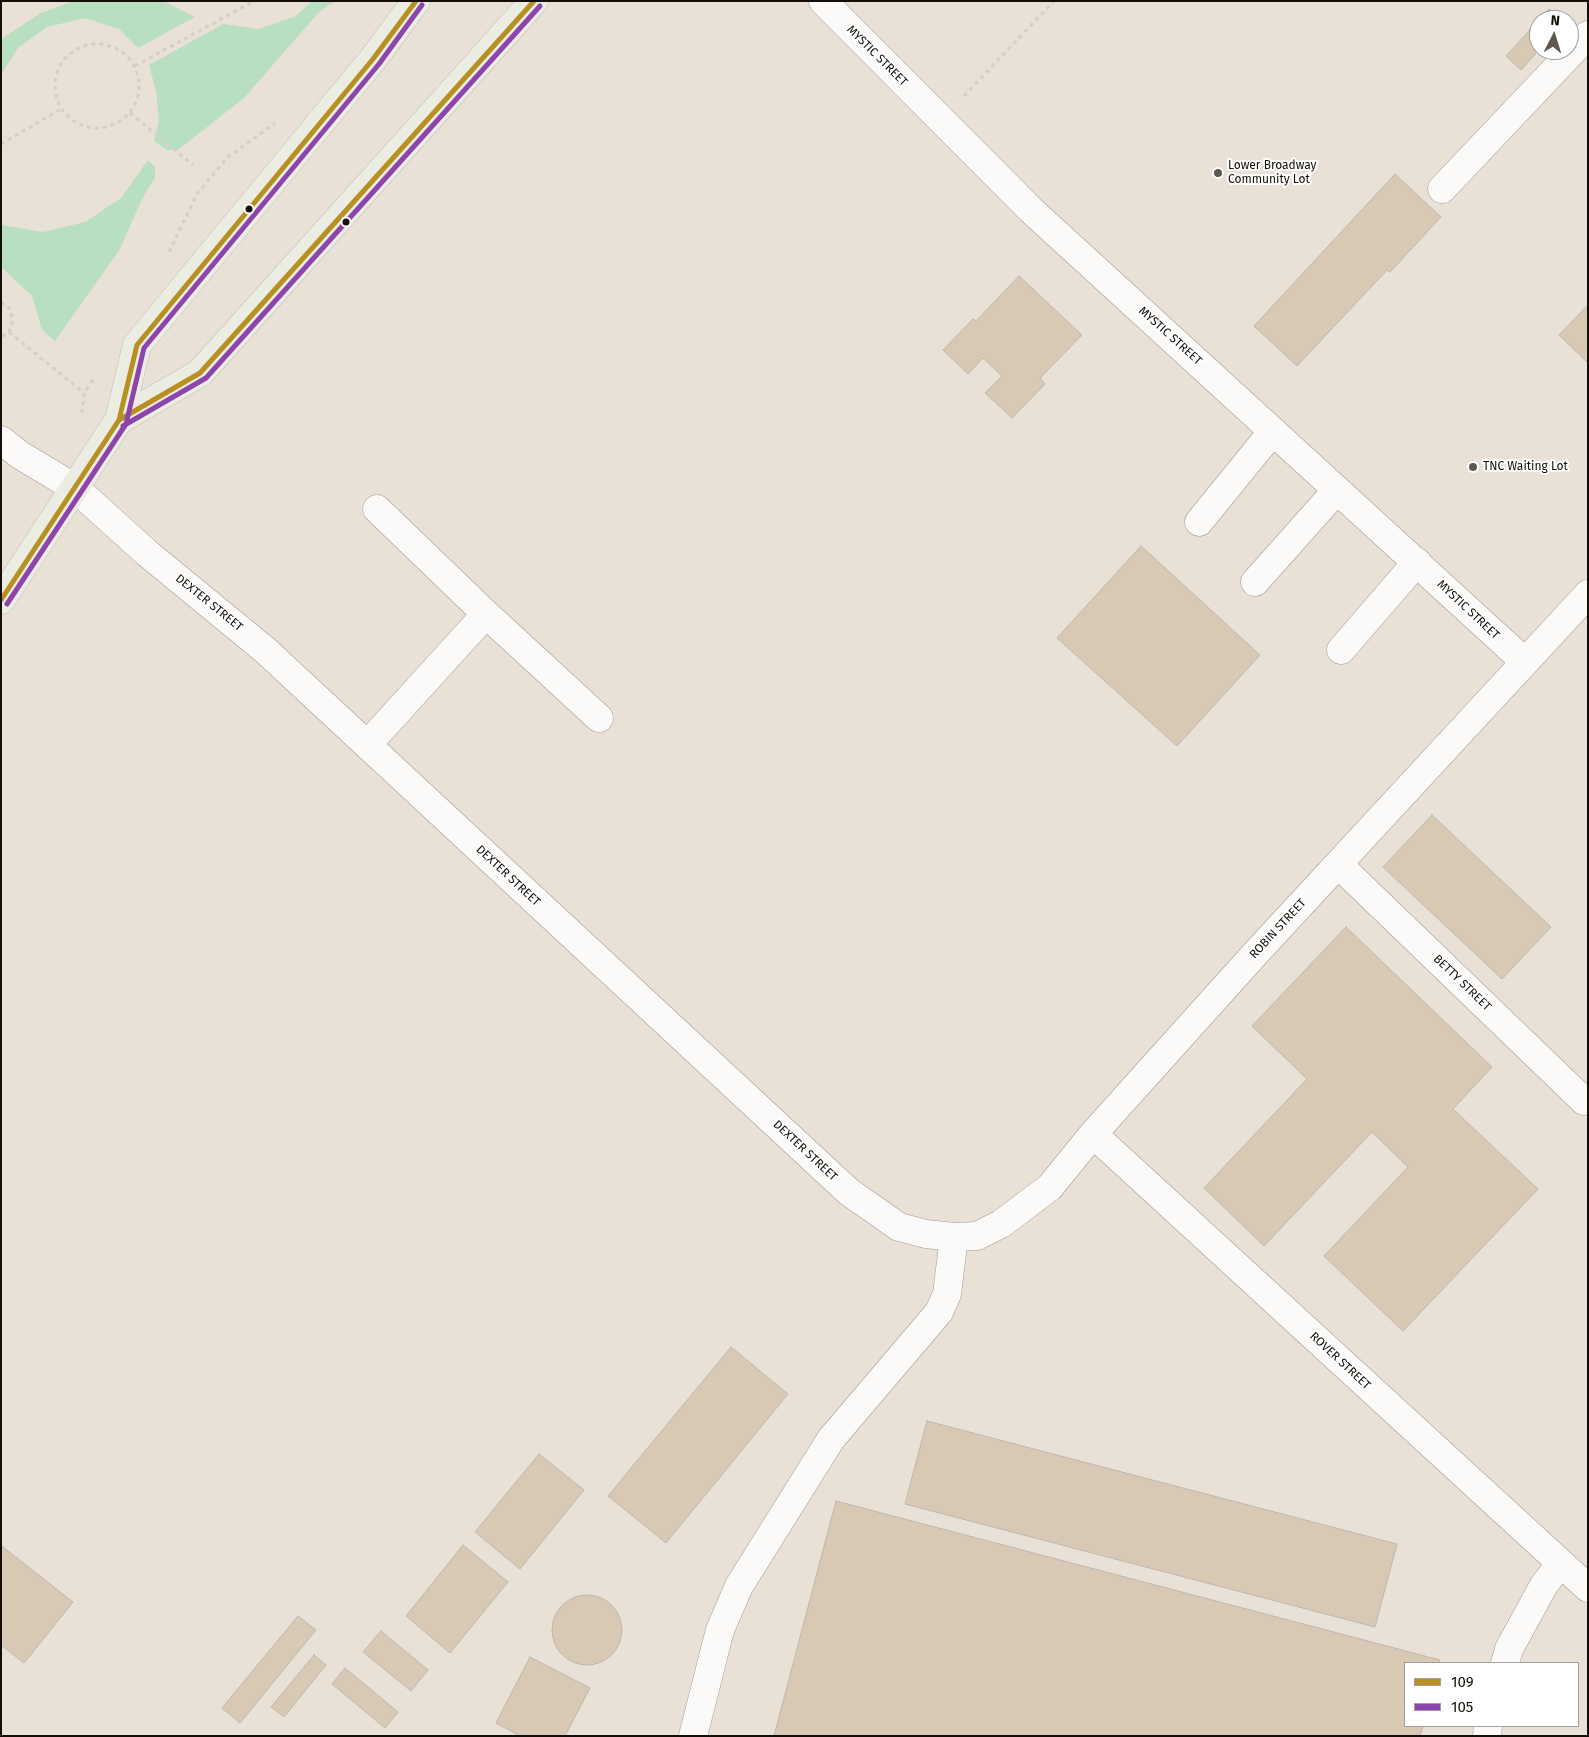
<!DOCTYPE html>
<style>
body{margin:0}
#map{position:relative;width:1589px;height:1737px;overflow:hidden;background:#e9e0d6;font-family:"Fira Sans",sans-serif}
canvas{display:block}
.frame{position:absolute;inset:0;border:2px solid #130e08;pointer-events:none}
.legend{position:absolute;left:1404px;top:1662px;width:175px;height:65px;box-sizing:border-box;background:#fff;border:1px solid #a19f9c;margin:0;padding:6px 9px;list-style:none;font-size:15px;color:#130e08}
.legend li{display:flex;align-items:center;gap:10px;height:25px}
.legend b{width:25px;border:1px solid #a19f9c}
.north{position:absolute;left:1529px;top:10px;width:50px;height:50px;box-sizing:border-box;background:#fff;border:1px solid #a19f9c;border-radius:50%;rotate:5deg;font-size:14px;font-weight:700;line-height:20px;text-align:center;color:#130e08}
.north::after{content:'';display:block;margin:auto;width:18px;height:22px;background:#5e5850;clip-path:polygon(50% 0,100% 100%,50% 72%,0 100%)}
</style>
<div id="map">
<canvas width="1589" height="1737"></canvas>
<div class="frame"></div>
<ul class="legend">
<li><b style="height:6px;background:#b89021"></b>109</li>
<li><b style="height:6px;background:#8e44ad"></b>105</li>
</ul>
<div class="north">N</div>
</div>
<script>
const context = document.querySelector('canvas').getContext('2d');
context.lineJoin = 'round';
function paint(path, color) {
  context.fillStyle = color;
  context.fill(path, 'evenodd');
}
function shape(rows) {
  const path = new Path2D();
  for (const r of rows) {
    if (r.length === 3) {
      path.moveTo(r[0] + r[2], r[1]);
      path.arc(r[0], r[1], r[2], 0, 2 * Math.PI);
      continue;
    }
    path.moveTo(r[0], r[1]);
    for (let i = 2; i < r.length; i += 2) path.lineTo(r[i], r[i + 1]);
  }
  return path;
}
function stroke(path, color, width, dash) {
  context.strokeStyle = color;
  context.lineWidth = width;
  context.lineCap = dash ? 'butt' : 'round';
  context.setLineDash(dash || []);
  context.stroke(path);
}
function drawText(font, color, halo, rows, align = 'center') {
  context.font = font + ' "Fira Sans",sans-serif';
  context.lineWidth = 4;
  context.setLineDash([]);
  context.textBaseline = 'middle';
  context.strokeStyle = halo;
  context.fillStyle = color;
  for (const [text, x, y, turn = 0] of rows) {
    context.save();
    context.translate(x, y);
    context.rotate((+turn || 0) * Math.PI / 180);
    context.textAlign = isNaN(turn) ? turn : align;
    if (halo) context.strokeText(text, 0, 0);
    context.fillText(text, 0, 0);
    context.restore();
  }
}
const green = shape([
 [74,1,163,1,195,17,138,48,119,29,85,18,47,27,18,48,1,75,1,41,4,37,41,13],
 [312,1,335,1,319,12,244,98,179,149,167,150,154,141,159,120,156,91,149,65,223,24,259,29,296,16],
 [148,160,155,167,155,177,142,199,120,249,55,341,42,330,32,296,1,267,1,225,43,232,85,222,121,198]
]);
const building = shape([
 [1549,9,1561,20,1539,20,1539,50,1521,70,1506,56,1549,9],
 [1395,174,1441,217,1390,272,1387,270,1297,366,1254,326,1395,174],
 [1019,276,1082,335,1040,378,1045,384,1012,418,985,393,1002,376,983,358,968,374,943,350,973,319,976,321,1019,276],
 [1588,305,1588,363,1559,335,1588,305],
 [1141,546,1260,655,1177,746,1057,638,1141,546],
 [1432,815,1551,927,1502,979,1383,867,1432,815],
 [1346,927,1492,1067,1453,1109,1538,1189,1403,1331,1324,1256,1408,1167,1372,1132,1264,1246,1204,1188,1307,1079,1252,1026,1346,927],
 [731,1347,788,1394,666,1543,608,1496,731,1347],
 [927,1421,1397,1544,1375,1627,905,1504,927,1421],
 [539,1454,584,1490,520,1569,475,1532,539,1454],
 [836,1501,1440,1660,1439,1663,1405,1663,1405,1726,1423,1726,1420,1736,774,1736,836,1501],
 [463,1545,508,1582,450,1653,406,1616,463,1545],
 [3,1547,73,1602,24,1663,1,1645,1,1550,3,1547],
 [587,1630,35],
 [298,1616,316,1630,240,1723,222,1708,298,1616],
 [381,1631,428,1670,411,1691,363,1652,381,1631],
 [314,1655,326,1665,284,1717,271,1707,314,1655],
 [530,1657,590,1688,565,1736,520,1736,496,1723,530,1657],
 [345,1668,398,1712,385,1728,332,1684,345,1668]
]);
const path = shape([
 [97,86,42],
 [135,66,254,1],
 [964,96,1054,1],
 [130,113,193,165],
 [1,144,61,109],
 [169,252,197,194,228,157,275,123],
 [1,302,10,309,13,321,9,332,1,337],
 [9,332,84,393],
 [82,413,84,393,93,380]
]);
const minor = shape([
 [823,1,1031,210,1525,662],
 [1442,189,1588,35],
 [1,440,20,455,75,488,147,553,265,650,849,1192,899,1227,926,1234,954,1237,977,1236,1001,1224,1050,1187,1093,1134,1254,955,1588,594],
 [377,509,486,614],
 [1199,522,1273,431],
 [1255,582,1337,490],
 [1341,650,1417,562],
 [367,745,486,614,599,718],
 [1339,865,1584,1101],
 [1093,1134,1588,1588],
 [1505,1663,1509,1649,1544,1585,1561,1563],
 [693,1736,720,1630,739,1586,831,1439,939,1312,947,1294,954,1237],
 [1487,1736,1488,1726]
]);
const major = shape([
 [119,420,200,373,534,1],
 [1,600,119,420,137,345,373,59,416,1]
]);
const bus1 = shape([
 [104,443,119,420,137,345,373,59,416,1],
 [1,600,119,420,200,373,534,1]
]);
const bus2 = shape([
 [123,426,206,378,540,6],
 [7,604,126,424,144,348,379,64,422,5]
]);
const markers = [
 [1218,173,5,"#5e5850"],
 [249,209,4.5,"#130e08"],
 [346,222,4.5,"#130e08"],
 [1473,467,5,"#5e5850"]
];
const streetNames = [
 ["MYSTIC STREET",877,56,45],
 ["MYSTIC STREET",1170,336,42],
 ["DEXTER STREET",209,603,39],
 ["MYSTIC STREET",1468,610,43],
 ["DEXTER STREET",508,876,43],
 ["ROBIN STREET",1278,929,-47],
 ["BETTY STREET",1462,983,44],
 ["DEXTER STREET",805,1151,43],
 ["ROVER STREET",1340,1361,43]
];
const poiNames = [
 ["Lower Broadway",1228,166],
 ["Community Lot",1228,180],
 ["TNC Waiting Lot",1483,467]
];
paint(green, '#b9dfc1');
paint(building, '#d8c9b5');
stroke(building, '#beb7af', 1);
stroke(minor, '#a29b93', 29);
stroke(major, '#c3bfbb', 29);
stroke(path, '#d2d0cd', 3, [4, 4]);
stroke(minor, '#fcfaf9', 28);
stroke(major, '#ebede3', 28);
stroke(bus1, '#b89021', 5);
stroke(bus2, '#8e44ad', 5);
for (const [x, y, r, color] of markers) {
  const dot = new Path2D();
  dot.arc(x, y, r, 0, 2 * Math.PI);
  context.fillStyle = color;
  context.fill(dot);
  stroke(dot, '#fff', 2);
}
drawText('12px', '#130e08', '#fff', streetNames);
drawText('12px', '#130e08', '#fff', poiNames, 'left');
</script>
